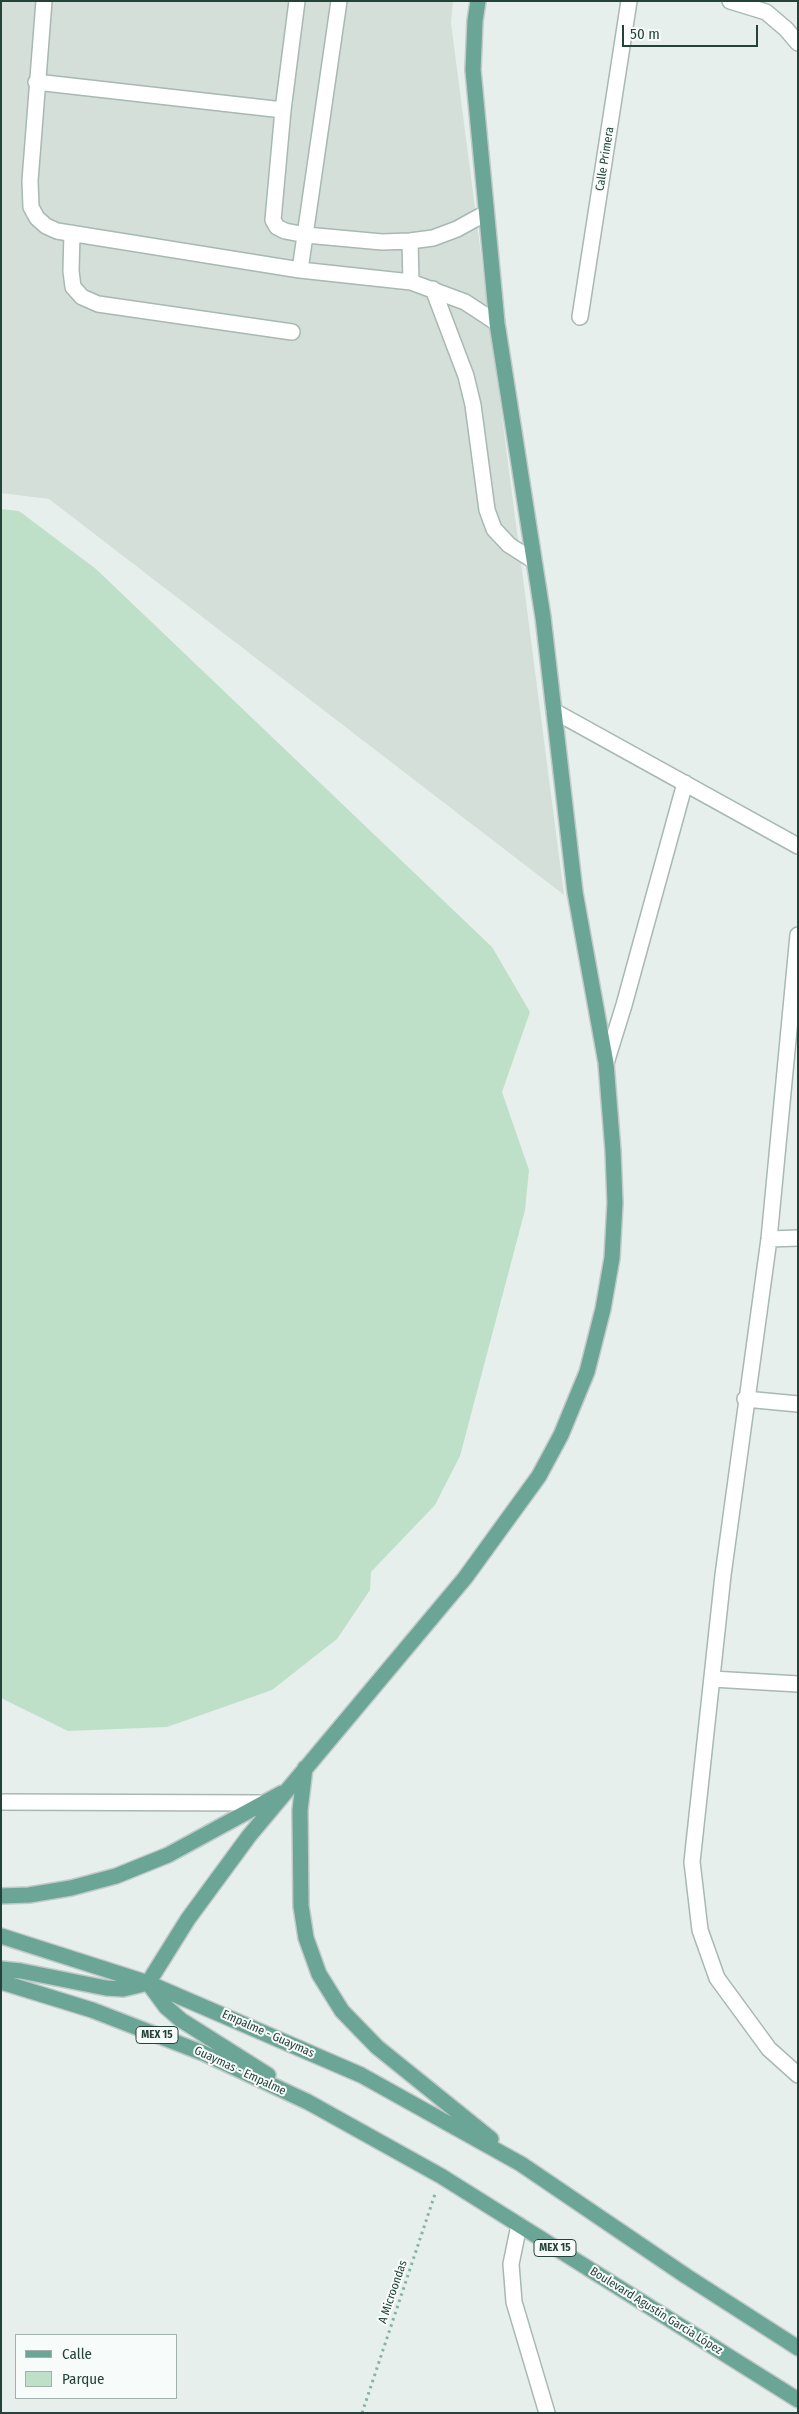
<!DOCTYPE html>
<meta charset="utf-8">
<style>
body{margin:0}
#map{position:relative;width:799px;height:2414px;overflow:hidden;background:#e6efeb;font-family:"Fira Sans Condensed",sans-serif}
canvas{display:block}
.frame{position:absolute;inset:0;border:2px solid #24423a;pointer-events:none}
.legend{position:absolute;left:15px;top:2334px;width:162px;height:65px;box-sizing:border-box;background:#f7fbf9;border:1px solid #a3b1ad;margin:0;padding:6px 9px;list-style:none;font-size:15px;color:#24423a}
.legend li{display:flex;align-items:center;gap:10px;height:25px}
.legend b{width:25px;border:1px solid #a3b1ad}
.scale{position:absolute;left:622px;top:25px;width:136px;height:22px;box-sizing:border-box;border:2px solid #24423a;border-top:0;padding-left:6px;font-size:15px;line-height:18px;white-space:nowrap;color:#24423a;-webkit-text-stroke:4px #f7fbf9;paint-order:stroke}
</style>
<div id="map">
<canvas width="799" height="2414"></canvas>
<div class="frame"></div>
<ul class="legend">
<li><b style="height:6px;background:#6aa596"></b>Calle</li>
<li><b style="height:14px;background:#bfe0c8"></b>Parque</li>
</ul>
<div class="scale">50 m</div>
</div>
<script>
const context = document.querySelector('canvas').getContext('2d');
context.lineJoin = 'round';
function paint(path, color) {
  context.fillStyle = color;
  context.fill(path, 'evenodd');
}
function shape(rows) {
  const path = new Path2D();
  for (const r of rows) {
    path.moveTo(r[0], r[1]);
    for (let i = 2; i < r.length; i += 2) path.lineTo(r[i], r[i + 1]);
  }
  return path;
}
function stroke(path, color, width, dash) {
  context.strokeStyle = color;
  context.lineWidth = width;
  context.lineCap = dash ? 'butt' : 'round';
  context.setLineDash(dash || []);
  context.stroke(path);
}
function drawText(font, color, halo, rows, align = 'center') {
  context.font = font + ' "Fira Sans Condensed",sans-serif';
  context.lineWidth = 4;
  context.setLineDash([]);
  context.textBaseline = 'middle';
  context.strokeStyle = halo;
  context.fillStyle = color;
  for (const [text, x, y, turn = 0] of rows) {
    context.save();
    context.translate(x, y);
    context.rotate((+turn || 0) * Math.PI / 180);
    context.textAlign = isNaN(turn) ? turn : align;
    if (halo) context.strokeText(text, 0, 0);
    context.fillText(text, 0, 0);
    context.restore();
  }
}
const built = shape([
 [1,1,453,1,451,23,564,895,49,499,1,493]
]);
const green = shape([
 [1,509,19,511,96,569,492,947,530,1012,502,1092,529,1170,525,1210,460,1456,435,1505,371,1572,370,1590,337,1639,272,1690,167,1727,68,1731,1,1698]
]);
const path = shape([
 [362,2413,436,2191]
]);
const minor = shape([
 [44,1,30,181,31,207,37,218,46,226,57,231,300,270,411,282,465,302,497,323],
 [297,1,283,110,273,220,277,227,285,231,306,235,382,242,410,241,433,238,457,229,486,213],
 [730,1,766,12,786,29,798,43],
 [36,82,283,110],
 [72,233,71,271,73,287,82,297,98,304,292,332],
 [410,241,411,282],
 [300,270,339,1],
 [433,289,466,376,473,405,487,510,494,529,509,545,534,561],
 [580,317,629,1],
 [554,711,798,846],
 [798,935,769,1239,723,1575,692,1862,700,1930,717,1978,769,2049,798,2075],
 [606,1063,624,1005,685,783],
 [769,1239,798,1238],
 [745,1399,798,1404],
 [712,1679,798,1684],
 [1,1802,260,1803],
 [519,2225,511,2264,514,2302,547,2413]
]);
const major = shape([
 [305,1768,300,1810,301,1906,306,1938,319,1974,342,2011,377,2047,491,2139],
 [1,1896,29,1895,71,1888,116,1876,168,1855,282,1793],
 [1,1936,148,1983,361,2075,521,2164,686,2276,798,2348],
 [1,1969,21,1971,106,1988,123,1989,148,1983,188,1919,249,1836,465,1578,539,1476,561,1435,587,1372,603,1309,612,1258,615,1203,613,1151,606,1063,575,892,543,617,497,323,473,70,475,21,478,1],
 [1,1982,92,2010,203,2053,308,2102,441,2176,798,2400],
 [149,1984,166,2007,181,2020,268,2075]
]);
const shields = [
 [157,2035,42],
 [555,2248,42]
];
const shieldNames = [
 ["MEX 15",157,2035],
 ["MEX 15",555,2248]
];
const streetNames = [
 ["Calle Primera",605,159,-81],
 ["Empalme - Guaymas",268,2034,24],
 ["Guaymas - Empalme",240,2071,25],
 ["A Microondas",393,2292,-71],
 ["Boulevard Agustín García López",656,2311,32]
];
paint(built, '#d4dfda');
paint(green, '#bfe0c8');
stroke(minor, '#a8b8b2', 18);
stroke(major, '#c2cac8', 18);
stroke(path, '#86b3a5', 3, [2.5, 4]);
stroke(minor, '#fff', 15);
stroke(major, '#6aa596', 15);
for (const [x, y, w] of shields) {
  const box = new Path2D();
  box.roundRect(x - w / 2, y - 8.5, w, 17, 4);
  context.fillStyle = '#f7fbf9';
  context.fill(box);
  stroke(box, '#24423a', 1);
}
drawText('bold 11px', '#24423a', null, shieldNames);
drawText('12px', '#24423a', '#f7fbf9', streetNames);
</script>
